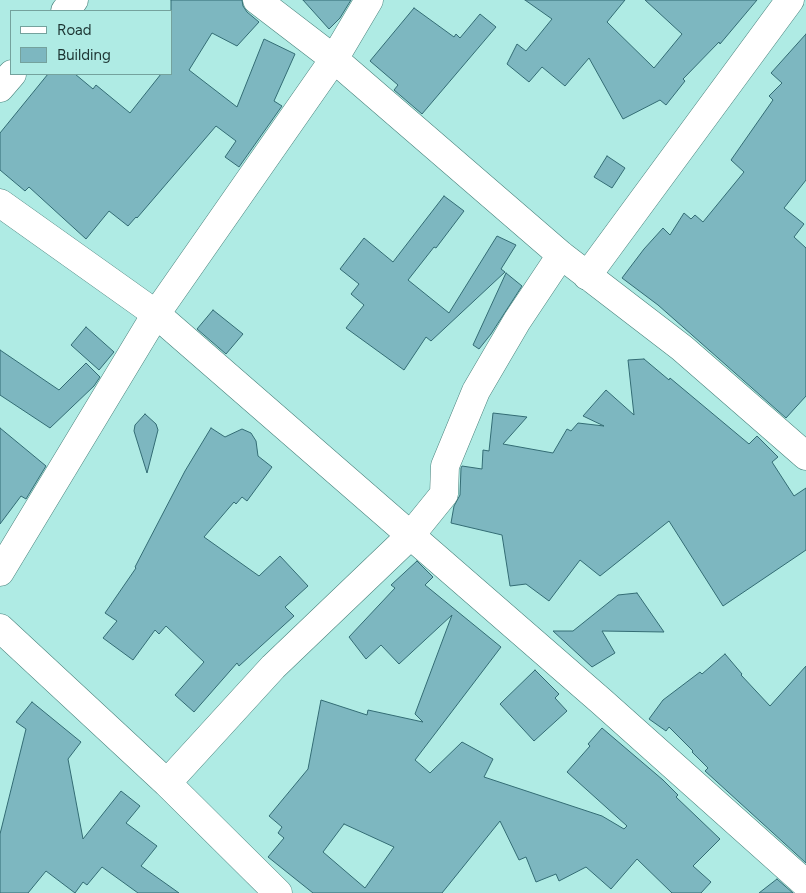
<!DOCTYPE html>
<style>
body{margin:0}
#map{position:relative;width:806px;height:893px;overflow:hidden;background:#afebe4;font-family:Figtree,sans-serif}
canvas{display:block}
.legend{position:absolute;left:10px;top:10px;width:162px;height:65px;box-sizing:border-box;background:#afebe4;border:1px solid #74a29d;margin:0;padding:6px 9px;list-style:none;font-size:15px;color:#1c3432}
.legend li{display:flex;align-items:center;gap:10px;height:25px}
.legend b{width:25px;border:1px solid #74a29d}
</style>
<div id="map">
<canvas width="806" height="893"></canvas>
<ul class="legend">
<li><b style="height:6px;background:#fff"></b>Road</li>
<li><b style="height:14px;background:#7db7c0"></b>Building</li>
</ul>
</div>
<script>
const context = document.querySelector('canvas').getContext('2d');
context.lineJoin = 'round';
function paint(path, color) {
  context.fillStyle = color;
  context.fill(path, 'evenodd');
}
function shape(rows) {
  const path = new Path2D();
  for (const r of rows) {
    path.moveTo(r[0], r[1]);
    for (let i = 2; i < r.length; i += 2) path.lineTo(r[i], r[i + 1]);
  }
  return path;
}
function stroke(path, color, width, dash) {
  context.strokeStyle = color;
  context.lineWidth = width;
  context.lineCap = dash ? 'butt' : 'round';
  context.setLineDash(dash || []);
  context.stroke(path);
}
const building = shape([
 [171,0,242,0,243,6,247,12,259,22,237,46,212,33,189,70,237,107,264,39,295,54,274,101,282,106,239,167,225,157,236,141,216,126,137,218,136,217,128,226,109,211,86,239,29,187,25,191,0,170,0,133,48,74,75,74,93,89,96,85,130,113,161,74,171,74,171,0],
 [303,0,351,0,340,18,329,29,303,0],
 [525,0,625,0,607,22,654,68,682,34,645,0,757,0,720,44,719,42,683,79,685,81,666,105,660,100,623,119,589,58,565,86,542,67,529,82,507,64,517,44,526,51,552,19,525,0],
 [414,8,454,37,456,34,460,38,480,14,496,27,422,114,394,90,398,85,370,61,414,8],
 [806,34,806,180,784,208,804,224,794,237,806,248,806,396,786,418,658,305,622,278,644,249,663,228,670,235,684,213,691,219,695,215,703,222,744,172,731,160,773,100,769,96,782,83,771,73,806,34],
 [607,156,625,168,612,188,594,177,607,156],
 [444,196,464,211,436,248,434,247,408,280,449,313,497,236,516,245,501,269,505,272,431,341,426,337,404,370,346,328,364,305,351,294,359,284,340,269,364,238,393,262,444,196],
 [506,273,522,286,491,334,479,349,473,345,506,273],
 [213,310,243,334,226,354,197,329,213,310],
 [86,327,114,352,99,370,71,345,86,327],
 [0,350,59,390,86,363,100,377,94,386,50,428,0,395,0,350],
 [644,359,669,380,670,378,749,444,757,436,778,457,772,462,794,496,806,488,806,550,723,606,669,521,600,576,580,560,549,601,526,584,510,586,502,535,451,523,454,506,460,495,461,468,462,466,482,469,483,450,489,451,493,413,527,417,503,444,553,453,567,429,571,431,578,423,604,426,583,416,606,390,634,415,628,360,644,359],
 [145,414,156,424,158,430,147,473,134,431,135,425,145,414],
 [0,428,46,466,26,499,21,496,0,524,0,428],
 [211,428,225,437,242,429,251,433,256,441,258,456,272,467,247,501,242,497,236,504,234,502,204,537,259,576,280,556,308,586,285,607,294,616,239,666,237,663,194,712,175,695,204,662,166,626,159,634,155,630,133,660,103,638,117,621,105,613,136,568,135,567,185,471,211,428],
 [417,561,433,577,425,585,501,647,415,760,430,773,462,742,493,759,484,777,602,816,624,829,627,826,567,772,590,746,588,744,602,728,663,780,678,795,676,797,720,839,693,866,711,882,701,893,672,893,637,859,611,889,586,867,559,881,556,874,536,882,526,857,519,860,500,821,442,893,313,893,268,857,284,838,278,833,282,827,269,816,308,769,321,700,367,715,368,710,423,722,415,714,452,615,399,664,381,645,366,659,349,637,395,588,391,585,417,561],
 [344,824,394,847,365,888,323,852,344,824],
 [637,593,664,632,602,631,615,653,592,667,553,631,573,631,618,595,637,593],
 [725,654,742,674,741,675,770,706,806,666,806,863,705,771,708,768,692,752,693,751,669,727,666,731,649,719,663,700,700,672,702,674,725,654],
 [535,670,559,694,555,698,567,711,534,741,500,704,535,670],
 [32,702,81,742,68,759,83,839,121,791,140,806,126,823,157,846,141,866,179,893,138,893,102,867,87,885,83,882,75,893,46,871,28,893,0,893,0,834,26,729,16,722,32,702],
 [777,879,793,893,759,893,777,879]
]);
const street = shape([
 [257,0,334,59,561,255,682,348,806,456],
 [65,11,74,0],
 [0,88,12,74],
 [0,203,156,314,601,701,806,884],
 [587,276,790,0],
 [0,572,156,314,334,59,369,0],
 [0,628,167,783,278,893],
 [167,783,273,667,410,536,444,494,445,466,476,391,517,321,561,255]
]);
paint(building, '#7db7c0');
stroke(building, '#336c74', 1);
stroke(street, '#4a837d', 29);
stroke(street, '#fff', 28);
</script>
